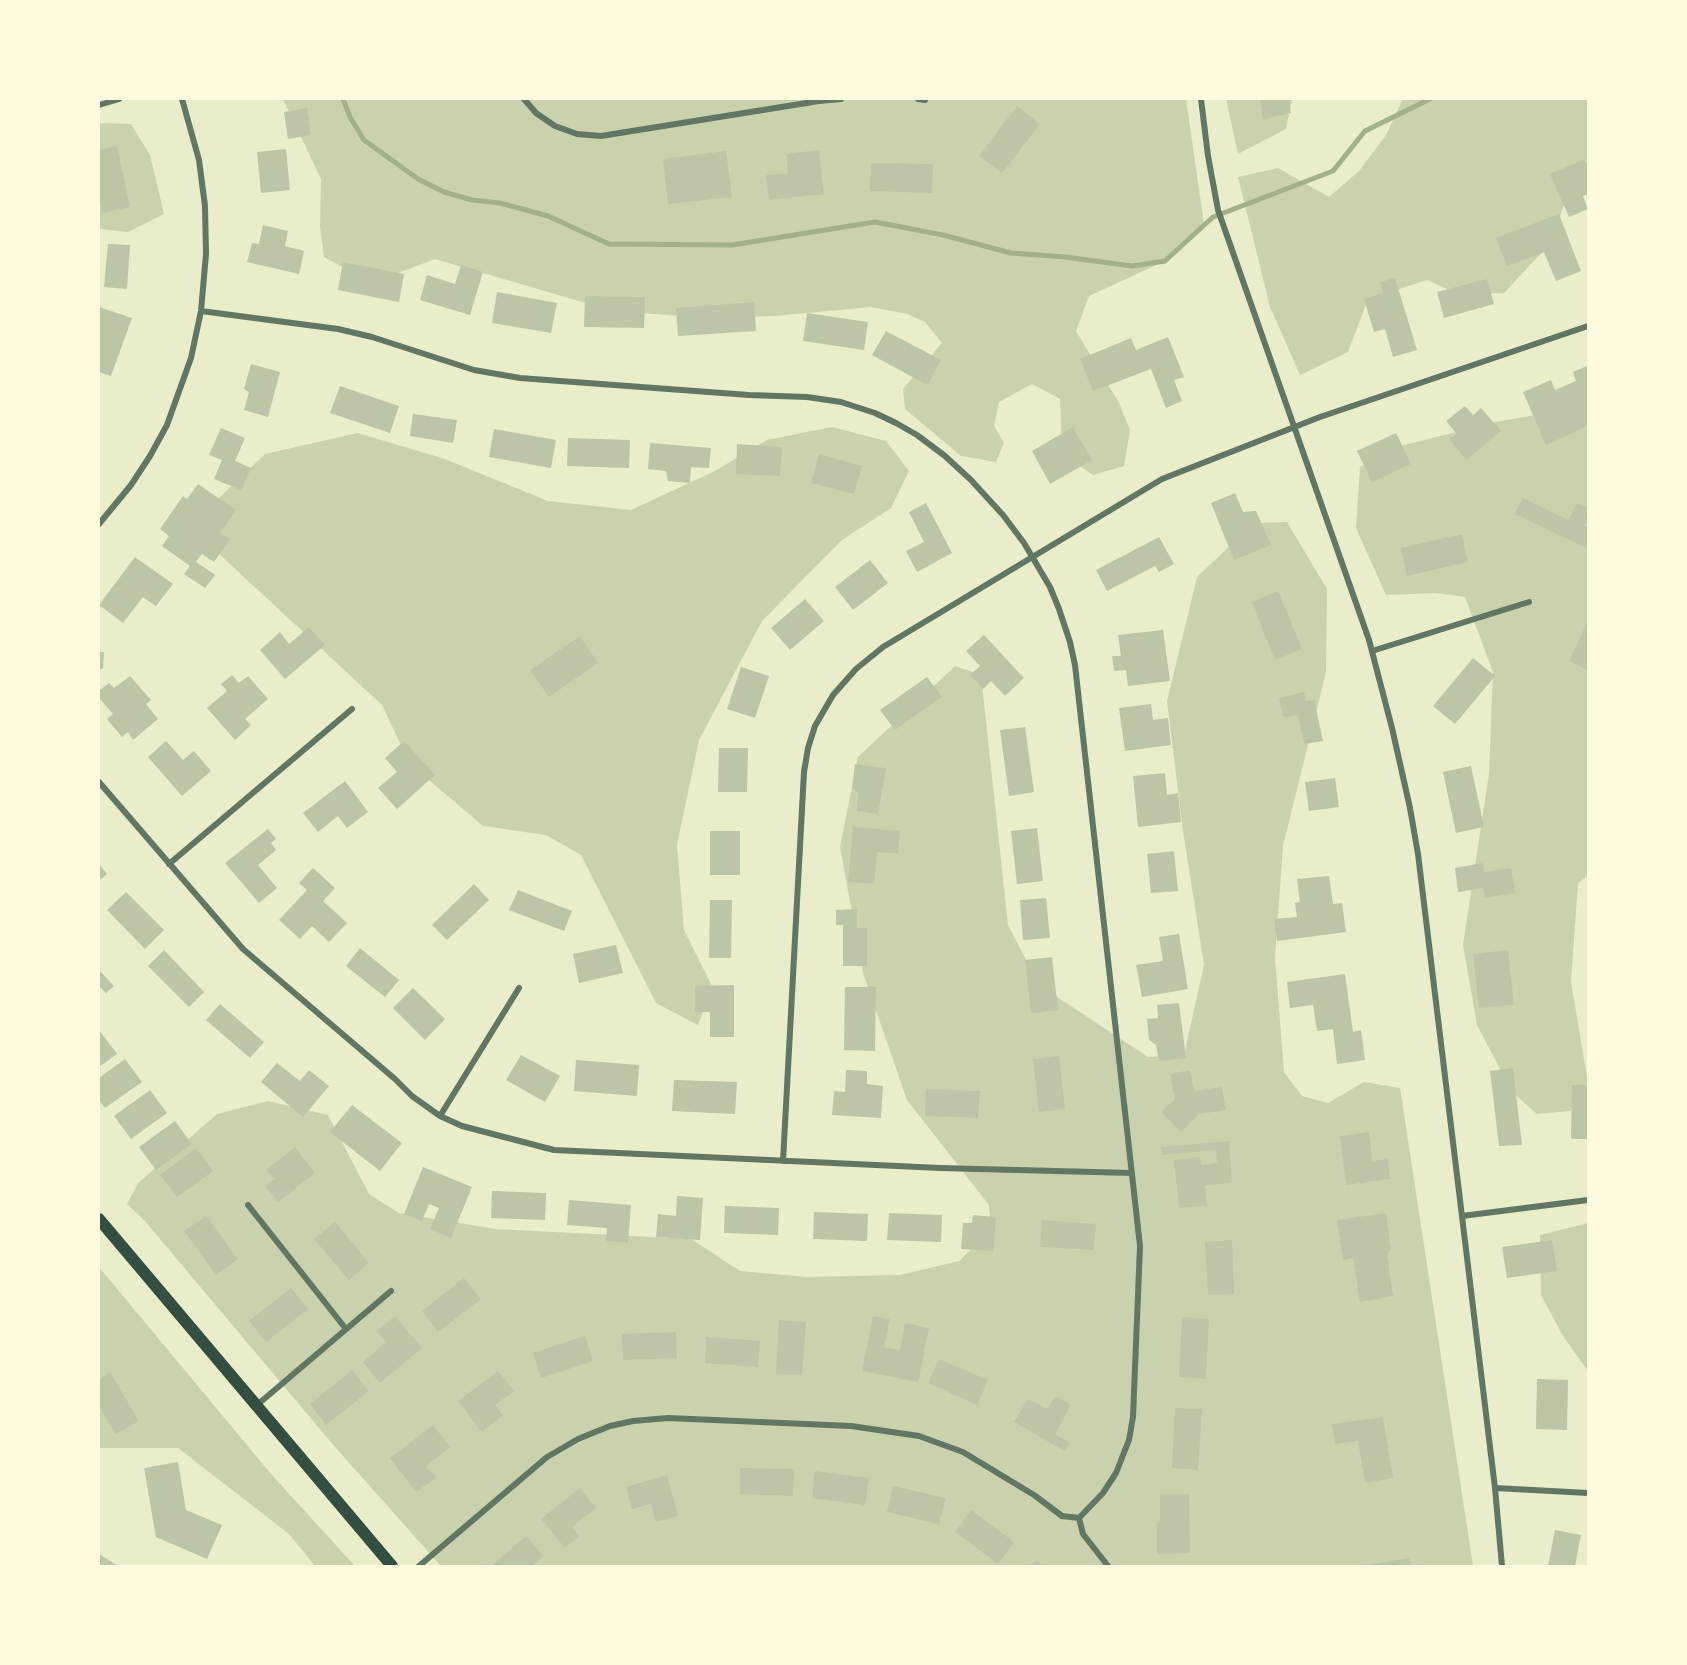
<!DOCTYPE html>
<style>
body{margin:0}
#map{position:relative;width:1687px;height:1665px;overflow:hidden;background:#e9edc9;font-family:Cabin,sans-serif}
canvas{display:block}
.frame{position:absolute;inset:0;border:100px solid #fefae0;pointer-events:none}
</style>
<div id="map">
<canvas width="1687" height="1665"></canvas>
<div class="frame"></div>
</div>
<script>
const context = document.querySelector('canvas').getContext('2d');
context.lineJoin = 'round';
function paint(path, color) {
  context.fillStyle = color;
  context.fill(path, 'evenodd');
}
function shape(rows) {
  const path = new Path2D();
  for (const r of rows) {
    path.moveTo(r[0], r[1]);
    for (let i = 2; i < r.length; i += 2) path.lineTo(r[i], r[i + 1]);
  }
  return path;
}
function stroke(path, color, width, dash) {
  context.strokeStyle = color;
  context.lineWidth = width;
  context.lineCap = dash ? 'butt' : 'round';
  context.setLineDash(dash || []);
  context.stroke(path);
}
const green = shape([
 [283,99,1186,99,1204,224,1165,261,1089,296,1076,331,1119,403,1130,430,1124,466,1093,475,1062,454,1060,399,1032,384,999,402,994,426,1004,443,996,462,961,456,905,409,903,389,942,343,925,322,907,314,871,307,774,316,707,318,613,311,435,259,372,283,324,257,320,227,321,179],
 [1226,99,1292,99,1286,129,1238,154],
 [1403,99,1588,99,1588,158,1571,187,1549,245,1504,293,1461,295,1427,280,1368,299,1348,352,1300,375,1270,307,1238,177,1278,168,1329,197,1359,171,1386,135],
 [99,123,131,124,150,155,164,214,128,232,99,229],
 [1588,406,1588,876,1578,883,1571,982,1588,1083,1570,1111,1537,1114,1512,1092,1477,1025,1463,945,1489,774,1493,672,1465,597,1436,593,1386,595,1356,528,1360,467,1393,448,1495,422],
 [832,427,886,441,909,471,891,508,842,540,762,621,699,740,677,845,684,930,712,986,698,1025,656,1003,581,855,546,835,483,826,410,764,382,705,218,553,217,500,265,454,358,433,445,459,548,501,631,510,713,472,767,440],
 [1287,522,1327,589,1326,672,1283,846,1275,957,1284,1072,1302,1096,1328,1103,1364,1082,1400,1088,1473,1566,441,1566,335,1447,144,1220,127,1204,138,1183,217,1114,268,1101,328,1115,369,1194,399,1213,495,1229,691,1239,740,1271,806,1277,900,1275,959,1261,991,1230,989,1205,907,1100,863,973,840,847,858,757,955,666,981,675,1008,925,1039,985,1148,1057,1184,1055,1204,965,1183,831,1167,701,1197,577,1254,523],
 [1588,1223,1588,1371,1563,1336,1541,1295,1540,1235],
 [99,1267,271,1474,355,1566,315,1566,289,1534,178,1448,99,1448]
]);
const stream = shape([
 [343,99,350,117,364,140,418,179,444,192,472,200,500,203,548,216,609,244,732,245,875,222,943,235,1011,253,1065,257,1132,266,1165,261,1213,217,1333,171,1365,131,1430,99]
]);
const building = shape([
 [1260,99,1289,99,1291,113,1263,119],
 [1017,106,1040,124,1002,173,979,156],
 [307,108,311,135,288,139,284,112],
 [117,146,130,207,102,213,99,198,99,150],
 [286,149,290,190,261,193,257,152],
 [819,150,824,194,769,200,766,175,788,173,786,154],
 [726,151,732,197,668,204,663,159],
 [1585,159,1588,166,1588,194,1583,196,1588,209,1569,217,1550,174],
 [871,163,933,164,932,193,870,191],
 [1559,214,1581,271,1556,281,1544,252,1507,266,1496,238],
 [263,225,288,231,285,246,304,251,299,274,247,262,252,243,259,244],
 [108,244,130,245,127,289,104,287],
 [343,262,404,274,399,302,338,290],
 [461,265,483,272,470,315,420,300,427,275,455,284],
 [1395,278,1417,350,1393,357,1385,329,1374,332,1364,299,1383,293,1380,282],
 [1487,279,1494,304,1444,318,1437,292],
 [497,292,557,303,551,333,492,323],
 [585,296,645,297,644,328,584,327],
 [754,302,756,331,678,336,676,308],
 [99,307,132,318,111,376,99,372],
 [807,313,868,322,864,350,803,341],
 [886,331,941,360,927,385,872,355],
 [1168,337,1184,377,1174,380,1182,401,1166,408,1151,369,1093,391,1080,359,1131,338,1136,350],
 [251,364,280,372,268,417,244,410,249,392,244,389],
 [1587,366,1588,426,1546,445,1523,392,1551,380,1555,390,1576,381,1573,372],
 [340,386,399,406,390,433,330,413],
 [1465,406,1473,415,1481,408,1501,431,1466,460,1449,439,1457,434,1446,421],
 [413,414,457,420,453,443,410,436],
 [1073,427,1092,460,1050,484,1032,451],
 [221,428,245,438,235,461,251,468,241,490,214,479,222,460,209,455],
 [494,429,556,440,551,468,489,457],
 [1396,433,1411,464,1372,482,1357,451],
 [568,438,630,440,629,468,567,466],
 [650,443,711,448,709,468,691,467,690,483,668,481,666,471,648,469],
 [737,444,782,447,780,476,736,474],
 [819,454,862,466,854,494,811,483],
 [198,484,236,510,220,533,230,539,214,562,202,554,196,562,215,575,205,588,184,574,190,566,162,546,169,536,160,529,183,496,187,499],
 [1235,493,1243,512,1256,511,1271,545,1234,560,1211,503],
 [1523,498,1568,520,1577,503,1588,508,1588,516,1584,526,1588,528,1588,549,1515,514],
 [926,503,952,553,917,572,906,551,924,542,909,512],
 [1462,534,1468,562,1407,576,1401,548],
 [1159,537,1174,564,1159,572,1155,566,1107,591,1096,570],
 [135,557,173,584,156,606,143,597,123,623,99,605],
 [870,560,888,583,853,610,835,587],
 [1278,591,1302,649,1275,660,1252,602],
 [805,599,824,621,790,650,771,628],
 [1588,620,1588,670,1569,661],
 [309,627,325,645,285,679,260,650,280,632,289,644],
 [1163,630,1170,681,1128,686,1126,670,1114,671,1112,656,1121,656,1118,635],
 [984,635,1024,678,1005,696,991,681,983,689,970,675,980,666,966,651],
 [580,636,598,663,549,697,530,670],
 [99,652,104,652,103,669,99,669],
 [1473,658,1495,676,1455,724,1433,706],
 [741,667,769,676,755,718,727,709],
 [232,675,239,683,248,676,268,699,245,719,251,725,235,740,207,708,227,691,221,684],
 [130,676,151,700,146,704,158,719,133,740,128,732,122,737,107,719,113,714,99,698,99,691,109,683,114,688],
 [927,677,942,697,895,730,880,710],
 [1304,692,1306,701,1314,700,1323,741,1304,744,1298,715,1283,717,1279,698],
 [1151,704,1153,720,1168,718,1171,745,1125,751,1119,708],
 [1025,727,1034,792,1009,796,1000,730],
 [166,741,183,760,194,751,211,771,182,796,148,757],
 [404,741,435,775,397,809,378,788,397,772,385,758],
 [719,748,748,748,747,792,718,792],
 [855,764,886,768,878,814,857,811,858,793,852,788],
 [1471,766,1484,827,1456,833,1443,772],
 [1165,773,1167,795,1178,793,1181,822,1138,827,1133,776],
 [1335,778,1339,807,1309,811,1305,782],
 [345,781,368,812,347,828,338,816,318,832,303,813],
 [853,827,900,831,898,854,877,852,874,884,848,882],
 [1037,828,1043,881,1017,884,1011,831],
 [268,829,276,839,271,843,276,850,258,865,277,888,259,903,225,863],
 [710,831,740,831,740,875,710,875],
 [1174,851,1178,891,1151,893,1147,854],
 [1483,863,1484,872,1511,868,1515,893,1485,898,1483,888,1458,892,1455,868],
 [99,864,107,874,99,881],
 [313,868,335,888,323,901,347,923,329,942,312,926,300,939,279,920,307,890,299,883],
 [1329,876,1333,904,1342,903,1346,932,1277,941,1274,919,1297,917,1295,903,1300,902,1297,879],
 [474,884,489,900,447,940,432,925],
 [518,890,572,911,564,931,509,910],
 [126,892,164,930,145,949,107,910],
 [1046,898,1050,938,1023,940,1020,900],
 [710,900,732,900,731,958,709,958],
 [857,909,857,928,867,928,867,966,843,966,843,925,836,925,836,910],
 [1179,934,1188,989,1142,997,1136,965,1163,961,1159,937],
 [616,945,623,973,579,983,573,954],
 [360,948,399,980,385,997,346,966],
 [164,950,204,992,189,1007,148,966],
 [1508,950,1514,1005,1479,1008,1473,954],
 [1052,957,1058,1010,1031,1013,1025,960],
 [99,970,114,986,106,993,99,986],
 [1345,974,1353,1032,1361,1030,1365,1060,1337,1064,1333,1029,1317,1031,1313,1005,1290,1008,1287,982],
 [734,985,734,1037,710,1037,710,1012,695,1012,695,986],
 [845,987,876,987,875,1051,844,1050],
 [413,988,445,1019,425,1040,393,1008],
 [1179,1003,1186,1058,1159,1061,1156,1045,1149,1040,1147,1019,1158,1018,1157,1005],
 [220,1004,264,1042,250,1058,206,1020],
 [99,1030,117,1054,99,1067],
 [521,1055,560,1076,545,1102,506,1080],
 [1059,1056,1065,1109,1039,1112,1033,1059],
 [125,1059,142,1082,105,1108,99,1100,99,1078],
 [576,1060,639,1065,637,1096,574,1091],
 [277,1063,300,1081,309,1070,329,1086,303,1117,261,1082],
 [1513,1068,1522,1145,1499,1146,1490,1071],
 [846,1070,867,1071,867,1084,883,1086,881,1118,832,1115,834,1091,845,1092],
 [1190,1070,1194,1091,1222,1087,1226,1110,1199,1114,1181,1132,1161,1112,1175,1099,1170,1074],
 [674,1080,737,1082,735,1114,672,1111],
 [1572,1085,1588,1085,1588,1139,1571,1139],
 [926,1089,980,1091,978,1118,925,1116],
 [150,1090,167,1113,131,1139,114,1116],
 [352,1105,402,1143,380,1171,330,1132],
 [175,1121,192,1144,156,1170,139,1147],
 [1369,1132,1372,1161,1388,1159,1390,1179,1346,1185,1340,1136],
 [1229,1141,1232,1183,1205,1185,1207,1206,1179,1208,1174,1160,1200,1157,1201,1165,1217,1163,1216,1150,1162,1155,1161,1147],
 [295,1147,315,1173,278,1202,265,1186,274,1179,266,1170],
 [196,1148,213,1171,177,1197,160,1175],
 [423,1167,472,1187,451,1238,430,1229,439,1208,429,1204,422,1221,404,1214],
 [492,1191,546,1193,545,1220,491,1218],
 [677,1196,703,1198,700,1240,656,1237,658,1214,676,1216],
 [569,1200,631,1205,628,1243,606,1241,607,1228,567,1225],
 [725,1206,779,1208,778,1235,724,1233],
 [814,1212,868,1214,867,1241,813,1239],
 [889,1213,942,1215,941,1242,887,1240],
 [1386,1213,1391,1249,1387,1254,1393,1296,1360,1302,1353,1258,1343,1260,1337,1220],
 [973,1215,996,1217,993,1251,961,1249,963,1223,972,1223],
 [206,1216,238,1259,216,1275,184,1231],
 [1042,1220,1096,1224,1094,1250,1040,1247],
 [335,1222,369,1263,349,1280,314,1239],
 [1232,1240,1234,1294,1208,1295,1205,1242],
 [1552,1240,1557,1271,1507,1278,1502,1247],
 [464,1278,481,1299,438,1332,422,1311],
 [291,1288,308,1309,266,1342,249,1321],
 [395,1316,422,1348,380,1383,363,1362,386,1342,376,1331],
 [873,1316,890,1319,884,1347,900,1350,905,1323,929,1328,918,1382,862,1371],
 [1182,1317,1209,1319,1206,1379,1179,1377],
 [779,1320,806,1322,802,1375,776,1374],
 [676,1332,677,1358,623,1360,622,1334],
 [585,1336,593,1361,541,1378,533,1353],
 [706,1337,760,1341,758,1367,705,1363],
 [939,1359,988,1380,977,1405,928,1383],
 [352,1370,369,1391,326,1425,310,1404],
 [498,1371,514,1391,495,1405,503,1415,482,1432,458,1401],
 [110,1372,139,1421,116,1434,99,1406,99,1379],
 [1537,1379,1568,1380,1567,1430,1536,1429],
 [1055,1396,1071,1405,1055,1434,1070,1443,1065,1451,1014,1422,1028,1399,1047,1409],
 [1175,1408,1202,1409,1198,1470,1172,1468],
 [1383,1417,1393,1478,1365,1483,1358,1441,1335,1444,1332,1424],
 [433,1425,450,1447,426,1466,436,1478,416,1492,390,1458],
 [178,1462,186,1510,222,1525,207,1559,156,1537,144,1468],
 [740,1468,794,1469,793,1496,740,1494],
 [815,1471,869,1478,865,1505,812,1498],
 [667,1475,678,1516,656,1522,651,1504,632,1509,626,1487],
 [893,1486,946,1498,939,1524,887,1512],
 [580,1488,596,1508,572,1527,579,1536,565,1548,541,1519],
 [1160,1494,1189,1494,1190,1553,1157,1554,1157,1525,1160,1521],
 [971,1510,1014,1542,998,1564,955,1532],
 [1555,1530,1581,1535,1575,1566,1548,1566],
 [526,1536,544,1556,532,1566,491,1566],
 [99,1554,118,1566,99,1566],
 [1409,1558,1411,1566,1367,1566,1367,1565],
 [1037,1560,1042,1566,1029,1566]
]);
const minor = shape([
 [524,99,536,113,555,126,577,134,601,136,819,101,841,99],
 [918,99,925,100],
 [1201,99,1208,156,1218,210,1369,640,1392,728,1410,808,1418,854,1495,1488,1502,1566],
 [99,105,119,99],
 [201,311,338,329,372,337,474,370,520,378,749,395,807,397,841,402,875,413,896,423,917,435,945,456,971,480,1003,515,1024,543,1050,587,1059,609,1070,642,1075,665,1140,1246,1133,1417,1129,1440,1116,1473,1103,1493,1079,1518],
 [99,524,131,485,150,456,167,425,191,358,201,311,206,254,205,206,199,160,182,99],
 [1372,651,1529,602],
 [99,782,243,949,395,1079,412,1096,440,1116,462,1126,554,1150,940,1168,1132,1173],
 [169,864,352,709],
 [440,1116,519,988],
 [783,1161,804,772,808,748,815,726,833,695,856,669,883,647,1162,479,1320,417,1588,326],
 [248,1205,346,1329],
 [1462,1216,1588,1200],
 [257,1405,391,1291],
 [1495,1488,1588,1493],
 [1079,1518,1083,1534,1108,1566],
 [419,1566,547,1457,578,1439,610,1426,633,1421,668,1418,851,1426,919,1436,963,1452,1034,1495,1062,1516,1079,1518]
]);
const secondary = shape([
 [99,1219,392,1566]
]);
paint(green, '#cad2ad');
stroke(stream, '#a3b18a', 5);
paint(building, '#bcc5a7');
stroke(minor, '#617663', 6);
stroke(secondary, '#344e41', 12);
</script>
